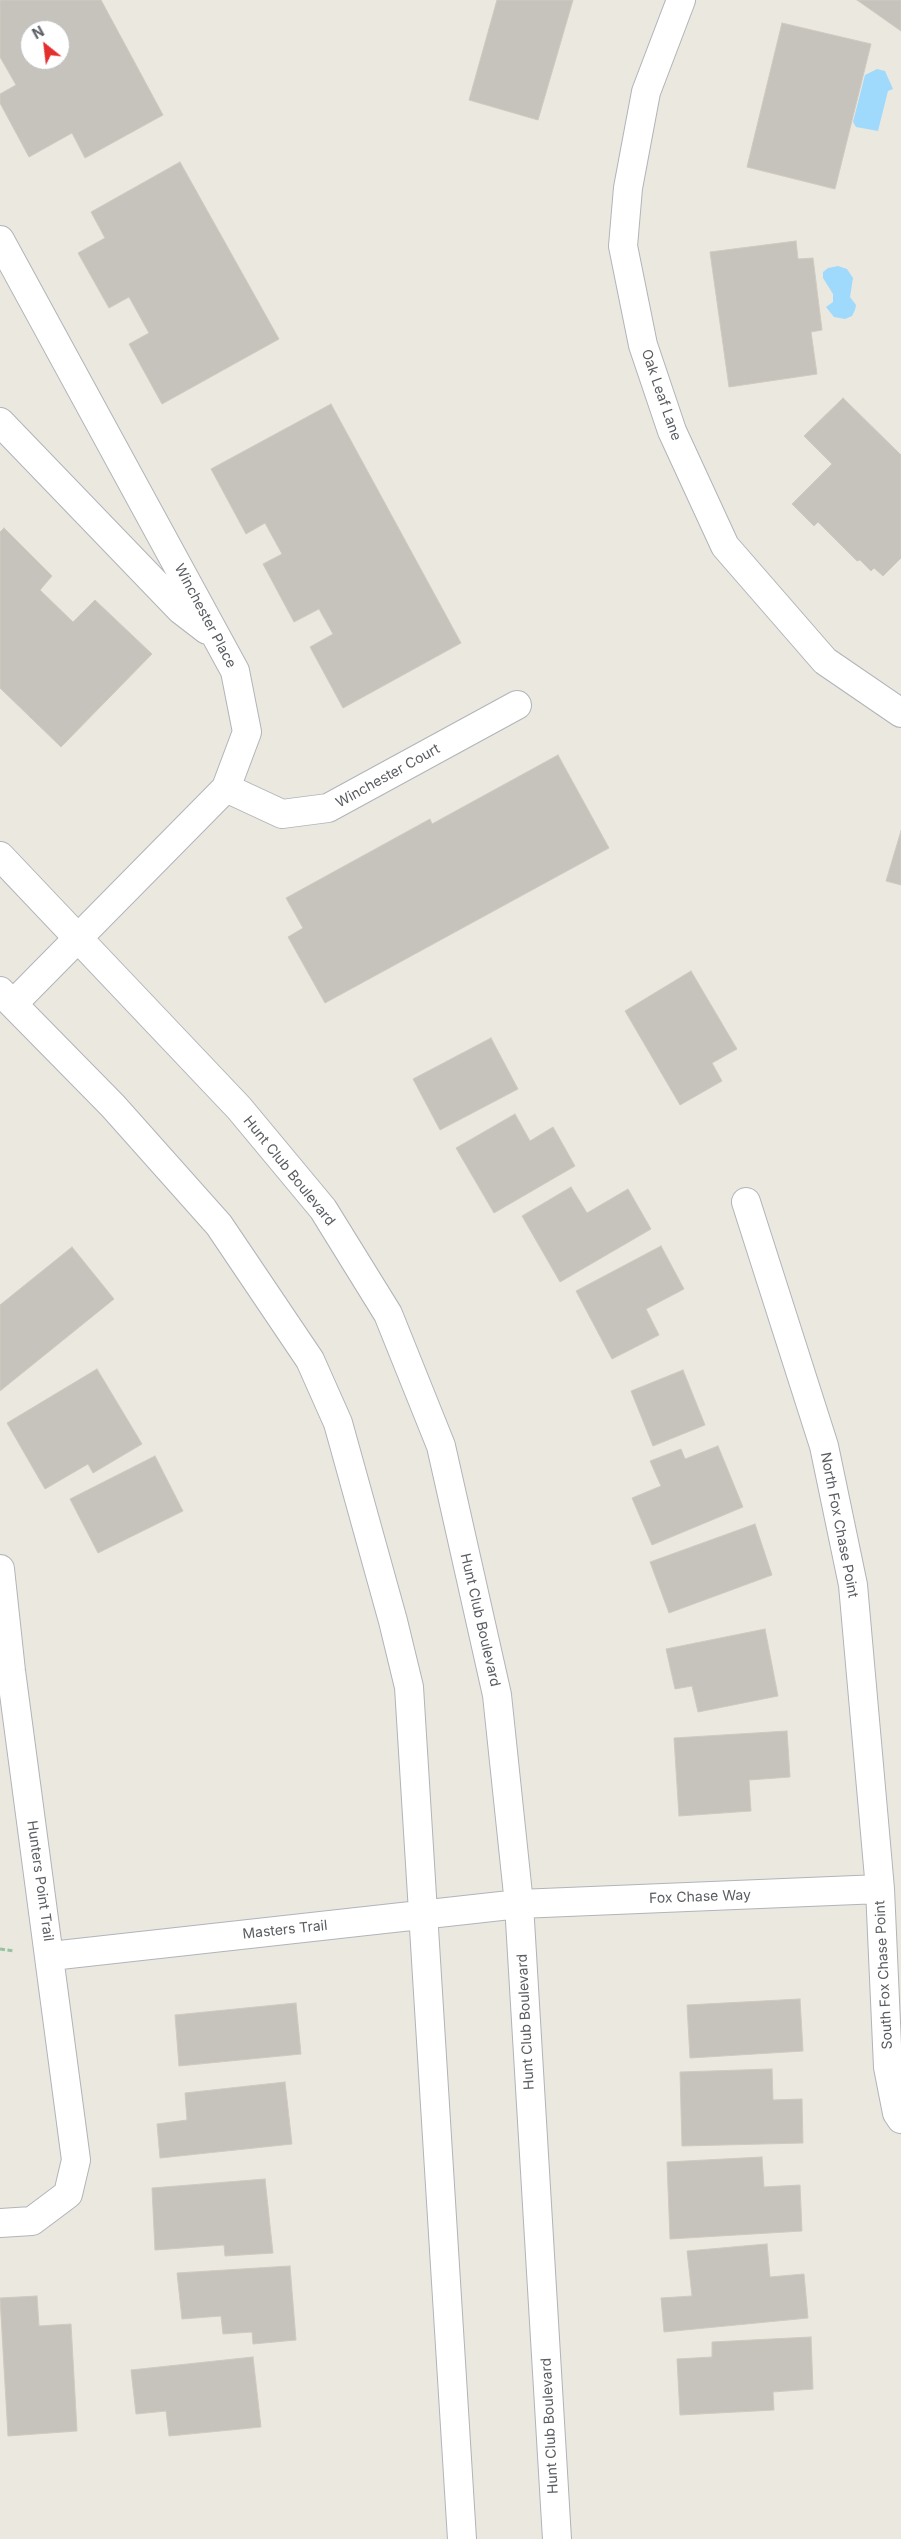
<!DOCTYPE html>
<style>
body{margin:0}
#map{position:relative;width:901px;height:2539px;overflow:hidden;background:#ebe8e0;font-family:Inter,sans-serif}
canvas{display:block}
.north{position:absolute;left:20px;top:20px;width:50px;height:50px;box-sizing:border-box;background:#fff;border:1px solid #bdbec0;border-radius:50%;rotate:331deg;font-size:14px;font-weight:700;line-height:20px;text-align:center;color:#595d61}
.north::after{content:'';display:block;margin:auto;width:18px;height:22px;background:#e32f2e;clip-path:polygon(50% 0,100% 100%,50% 72%,0 100%)}
</style>
<div id="map">
<canvas width="901" height="2539"></canvas>
<div class="north">N</div>
</div>
<script>
const context = document.querySelector('canvas').getContext('2d');
context.lineJoin = 'round';
function paint(path, color) {
  context.fillStyle = color;
  context.fill(path, 'evenodd');
}
function shape(rows) {
  const path = new Path2D();
  for (const r of rows) {
    path.moveTo(r[0], r[1]);
    for (let i = 2; i < r.length; i += 2) path.lineTo(r[i], r[i + 1]);
  }
  return path;
}
function stroke(path, color, width, dash) {
  context.strokeStyle = color;
  context.lineWidth = width;
  context.lineCap = dash ? 'butt' : 'round';
  context.setLineDash(dash || []);
  context.stroke(path);
}
function drawText(font, color, halo, rows, align = 'center') {
  context.font = font + ' Inter,sans-serif';
  context.lineWidth = 4.5;
  context.setLineDash([]);
  context.textBaseline = 'middle';
  context.strokeStyle = halo;
  context.fillStyle = color;
  for (const [text, x, y, turn = 0] of rows) {
    context.save();
    context.translate(x, y);
    context.rotate((+turn || 0) * Math.PI / 180);
    context.textAlign = isNaN(turn) ? turn : align;
    if (halo) context.strokeText(text, 0, 0);
    context.fillText(text, 0, 0);
    context.restore();
  }
}
const water = shape([
 [877,69,885,71,893,89,888,91,878,131,856,127,853,122,865,75],
 [838,266,847,269,853,278,850,297,856,305,855,310,852,316,845,319,834,317,826,307,833,302,833,294,823,278,823,272,828,268]
]);
const building = shape([
 [0,0,101,0,163,115,85,158,72,133,29,157,0,103,0,94,16,85,0,57,0,0],
 [30,30,60,30,60,60,30,60,30,30],
 [497,0,573,0,538,120,469,100,497,0],
 [857,0,901,0,901,31,857,0],
 [782,23,871,44,835,189,747,167,782,23],
 [180,162,279,339,162,404,129,344,149,333,129,297,109,308,78,253,105,238,91,212,180,162],
 [796,241,798,259,813,258,822,330,811,332,817,374,729,387,710,252,796,241],
 [843,398,901,455,901,558,883,576,874,568,871,571,860,560,857,561,818,522,814,526,792,504,832,464,804,436,843,398],
 [331,404,461,643,343,708,310,647,333,634,319,609,294,622,263,564,282,554,265,523,246,534,211,469,331,404],
 [4,528,52,576,40,590,73,622,95,600,152,654,61,747,0,688,0,532,4,528],
 [558,755,609,848,325,1003,288,937,303,928,286,898,430,819,432,824,558,755],
 [901,831,901,885,886,881,901,831],
 [691,971,737,1049,712,1063,722,1081,680,1105,625,1011,691,971],
 [491,1038,518,1089,440,1130,413,1079,491,1038],
 [515,1114,530,1141,553,1127,575,1166,494,1213,456,1148,515,1114],
 [571,1187,587,1213,628,1189,651,1229,560,1282,522,1216,571,1187],
 [661,1246,684,1289,646,1309,659,1335,612,1359,576,1291,661,1246],
 [72,1247,114,1299,0,1391,0,1305,72,1247],
 [97,1369,142,1444,93,1473,88,1464,45,1489,7,1423,97,1369],
 [683,1370,705,1425,653,1446,631,1391,683,1370],
 [718,1446,743,1507,652,1545,632,1498,661,1486,650,1461,681,1449,685,1459,718,1446],
 [155,1456,183,1511,98,1553,70,1499,155,1456],
 [755,1524,772,1575,669,1613,650,1562,755,1524],
 [765,1629,778,1696,698,1712,692,1686,675,1689,666,1649,765,1629],
 [787,1731,790,1777,749,1780,751,1811,679,1816,674,1738,787,1731],
 [800,1999,803,2051,690,2058,687,2005,800,1999],
 [296,2003,301,2054,179,2066,175,2015,296,2003],
 [772,2069,773,2100,802,2099,803,2143,682,2146,680,2072,772,2069],
 [285,2082,292,2144,160,2158,157,2124,187,2120,185,2093,285,2082],
 [762,2157,764,2187,800,2185,802,2231,670,2239,667,2162,762,2157],
 [265,2179,273,2253,225,2256,224,2245,155,2250,152,2188,265,2179],
 [767,2244,770,2277,804,2274,808,2318,664,2332,661,2298,692,2296,687,2251,767,2244],
 [290,2266,296,2340,253,2344,252,2332,223,2334,221,2316,182,2319,177,2273,290,2266],
 [37,2296,39,2326,71,2324,77,2431,8,2436,0,2298,37,2296],
 [811,2337,813,2389,773,2392,774,2410,680,2415,677,2359,712,2357,712,2342,811,2337],
 [253,2357,261,2427,169,2436,166,2411,136,2414,131,2370,253,2357]
]);
const path = shape([
 [0,1949,14,1951]
]);
const minor = shape([
 [681,0,646,92,628,188,623,246,643,345,672,431,725,546,825,661,901,713],
 [0,240,235,671,247,732,226,788,13,1004],
 [0,422,181,610,207,630],
 [226,788,282,814,328,808,517,705],
 [0,856,239,1108,323,1209,388,1314,441,1446,497,1695,519,1904,557,2539],
 [0,991,113,1106,219,1225,310,1360,338,1423,393,1621,409,1687,462,2539],
 [746,1202,824,1446,853,1585,880,1889,888,2067,897,2113,901,2119],
 [0,1569,11,1671,76,2160,68,2194,32,2221,0,2223],
 [51,1956,519,1904,880,1889]
]);
const streetNames = [
 ["Oak Leaf Lane",661,395,71],
 ["Winchester Place",205,616,62],
 ["Winchester Court",388,776,-29],
 ["Hunt Club Boulevard",289,1171,51],
 ["North Fox Chase Point",839,1525,79],
 ["Hunt Club Boulevard",480,1620,77],
 ["Hunters Point Trail",40,1881,82],
 ["Fox Chase Way",700,1897,-2],
 ["Masters Trail",285,1930,-6],
 ["South Fox Chase Point",884,1975,-93],
 ["Hunt Club Boulevard",526,2022,-93],
 ["Hunt Club Boulevard",550,2426,-93]
];
paint(water, '#9fdafc');
paint(building, '#c6c3bd');
stroke(building, '#d0c9bf', 1);
stroke(minor, '#b1b4b8', 30);
stroke(path, '#96c3a0', 3, [5, 2.5]);
stroke(minor, '#fff', 28);
drawText('14px', '#595d61', '#fff', streetNames);
</script>
